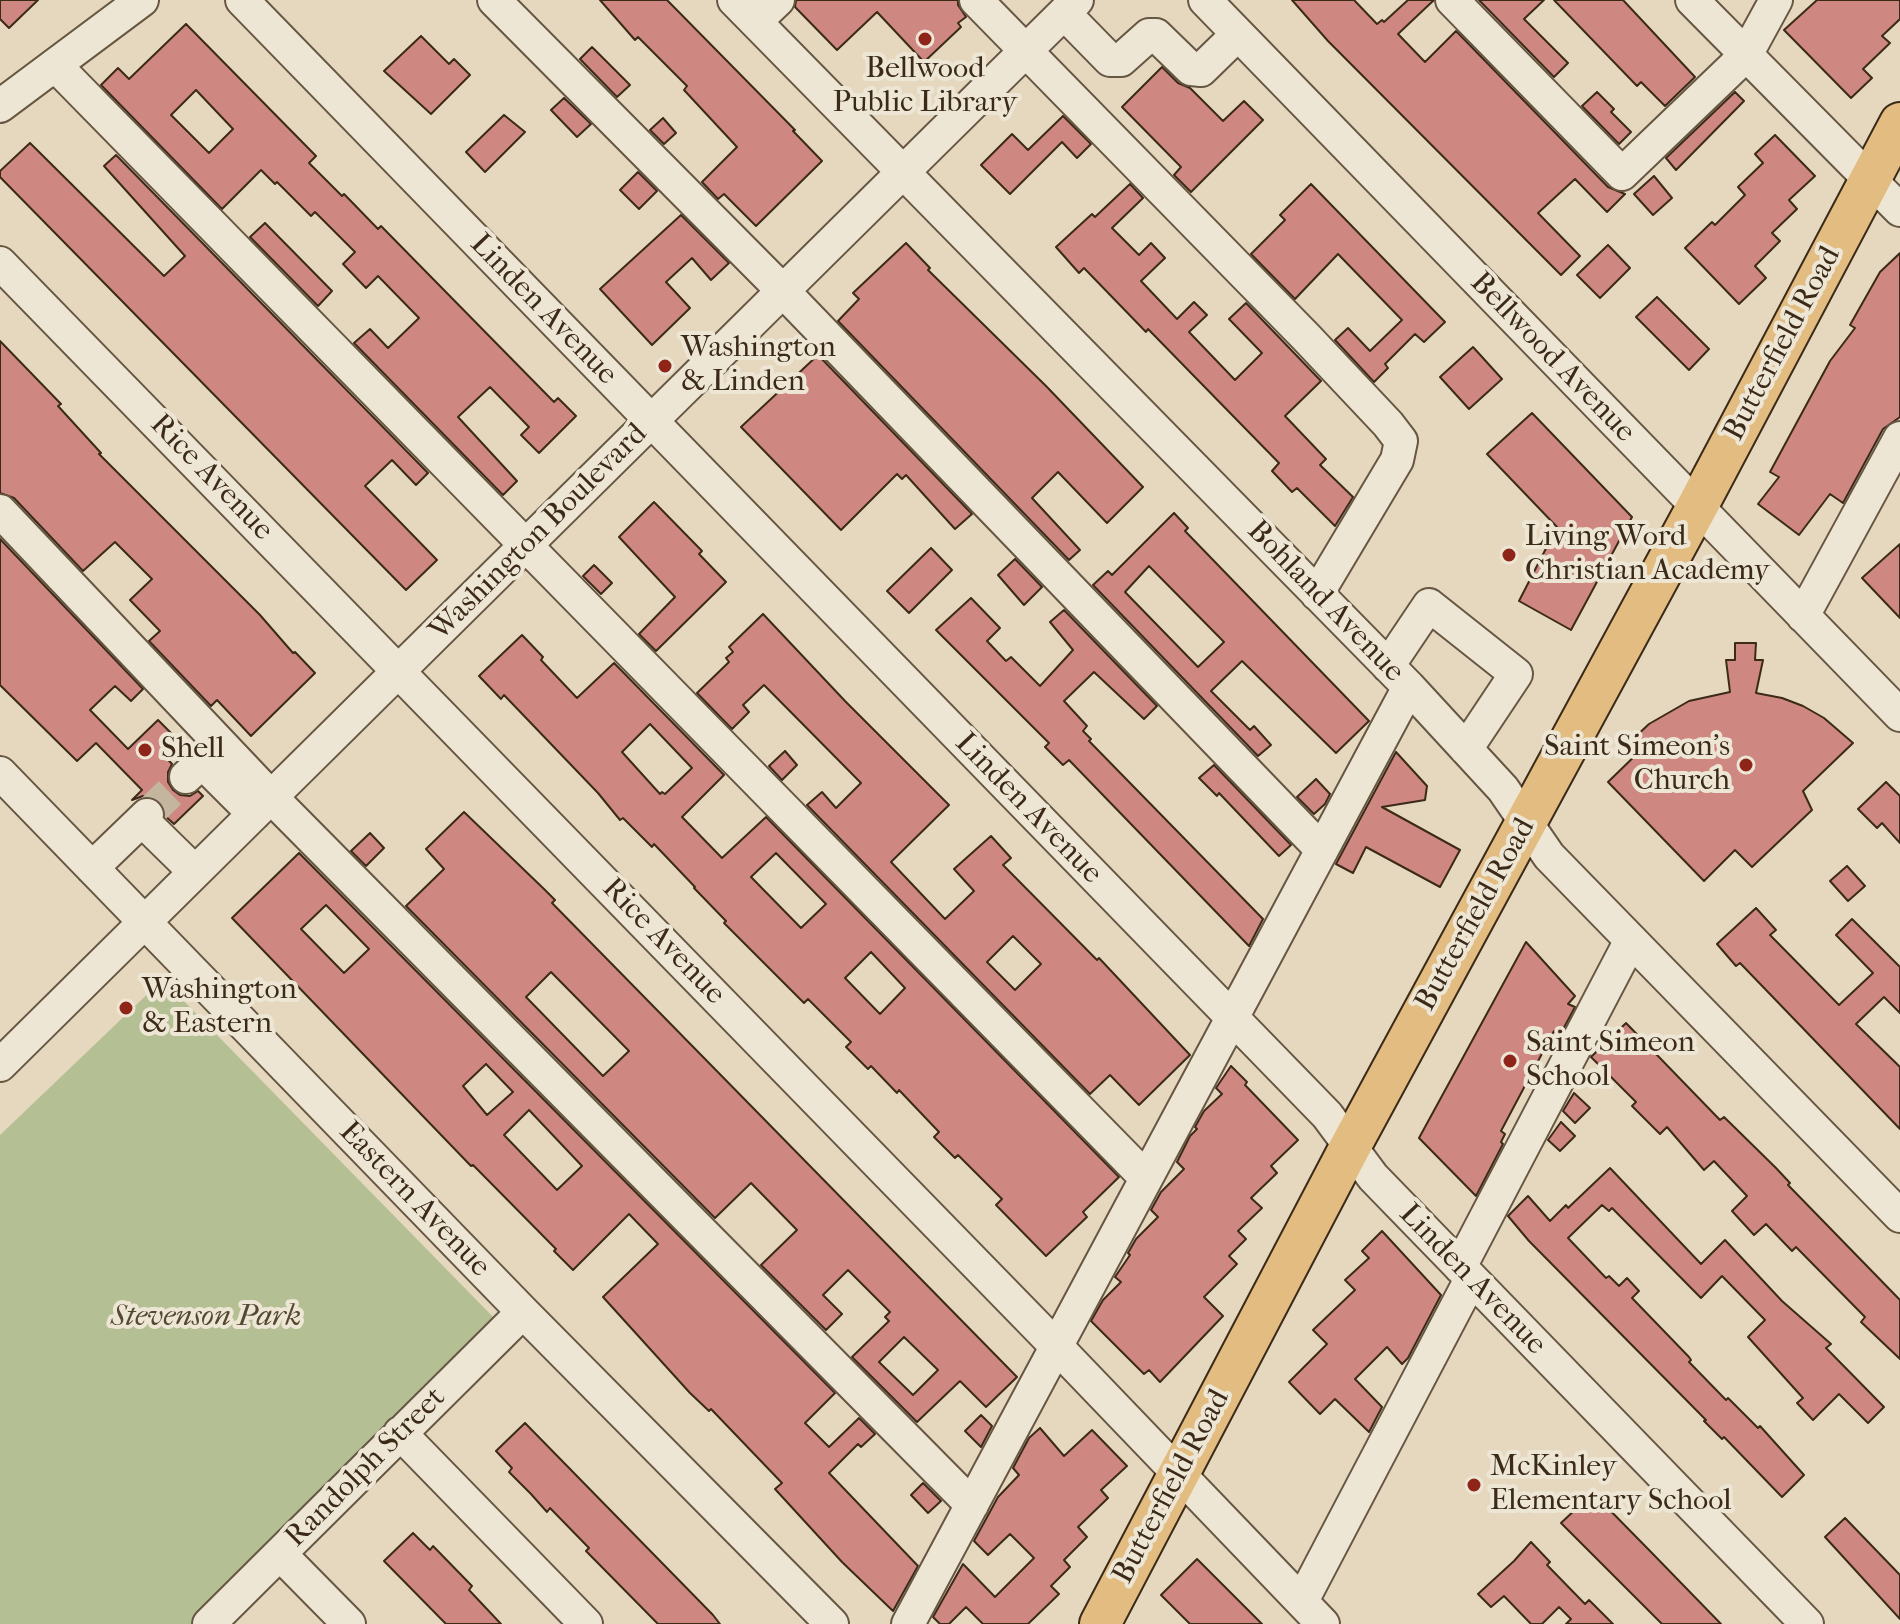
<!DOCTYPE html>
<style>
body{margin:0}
canvas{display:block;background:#e5d8bf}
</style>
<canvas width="1900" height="1624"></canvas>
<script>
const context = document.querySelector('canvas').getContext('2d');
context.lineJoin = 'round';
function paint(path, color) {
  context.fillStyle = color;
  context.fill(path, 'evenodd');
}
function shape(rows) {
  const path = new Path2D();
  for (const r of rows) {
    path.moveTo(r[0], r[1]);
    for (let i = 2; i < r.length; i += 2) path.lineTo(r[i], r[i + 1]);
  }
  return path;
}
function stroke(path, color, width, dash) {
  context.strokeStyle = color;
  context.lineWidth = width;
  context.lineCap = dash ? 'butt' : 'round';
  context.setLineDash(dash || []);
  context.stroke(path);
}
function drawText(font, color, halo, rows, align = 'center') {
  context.font = font + ' "IM FELL French Canon",serif';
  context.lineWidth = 8;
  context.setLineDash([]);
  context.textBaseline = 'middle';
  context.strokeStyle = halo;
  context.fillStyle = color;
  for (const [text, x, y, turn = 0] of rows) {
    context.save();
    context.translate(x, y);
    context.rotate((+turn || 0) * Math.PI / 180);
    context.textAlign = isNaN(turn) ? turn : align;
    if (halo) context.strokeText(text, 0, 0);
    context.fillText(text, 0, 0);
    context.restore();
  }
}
const green = shape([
 [156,986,171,988,497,1321,192,1624,0,1624,0,1135]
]);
const building = shape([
 [0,0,38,0,9,28,0,19,0,0],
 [600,0,667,0,795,130,793,131,822,161,756,226,724,194,718,199,702,182,737,147,684,90,687,86,638,37,635,40,600,0],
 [796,0,958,0,958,5,966,17,958,23,961,27,924,62,877,12,837,50,795,7,796,0],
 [1292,0,1354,0,1377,24,1382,20,1384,22,1408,0,1434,0,1398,34,1425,62,1456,31,1608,187,1625,194,1607,212,1575,179,1538,213,1580,256,1561,275,1328,41,1292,0],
 [1479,0,1544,0,1524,19,1568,63,1554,77,1479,0],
 [1554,0,1623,0,1695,77,1665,106,1641,82,1637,86,1554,0],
 [1817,0,1900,0,1900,19,1882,36,1890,43,1863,69,1872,78,1851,98,1784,30,1817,0],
 [186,24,316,156,309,163,342,196,344,194,378,229,381,226,554,402,558,398,576,416,539,453,521,435,529,427,490,387,458,417,517,481,503,495,354,343,370,329,388,348,419,318,378,276,366,288,343,264,355,252,315,212,311,216,277,182,275,184,261,170,222,209,101,85,118,68,129,79,186,24],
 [196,90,233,129,209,153,171,115,196,90],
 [421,36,449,64,454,59,470,75,431,114,384,71,421,36],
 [592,47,630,85,617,97,580,59,592,47],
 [1162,67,1178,83,1190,88,1223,121,1244,101,1263,120,1191,192,1174,175,1181,167,1122,107,1162,67],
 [1597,92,1614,109,1611,112,1631,132,1619,144,1582,106,1597,92],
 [1735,92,1744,101,1676,170,1666,158,1735,92],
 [564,98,591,124,577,137,551,110,564,98],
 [504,115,525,132,485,172,466,152,504,115],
 [1063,116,1091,144,1077,158,1062,142,1010,194,981,165,1012,134,1028,150,1063,116],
 [663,118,676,133,664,144,650,130,663,118],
 [1775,135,1815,176,1789,200,1797,209,1772,233,1780,241,1755,266,1766,278,1739,304,1685,248,1712,222,1715,225,1745,195,1738,187,1763,163,1755,154,1775,135],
 [30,143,164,276,185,256,104,166,116,155,428,473,416,485,392,460,365,486,437,560,406,590,0,177,0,171,30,143],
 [638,172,657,191,639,209,620,190,638,172],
 [1654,176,1672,198,1653,215,1634,194,1654,176],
 [1130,184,1143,198,1112,228,1139,255,1151,243,1165,258,1141,281,1177,319,1194,302,1207,315,1189,332,1235,380,1262,353,1229,319,1246,303,1321,381,1285,416,1326,459,1320,465,1353,497,1335,526,1297,488,1292,492,1272,471,1279,463,1148,329,1146,332,1084,268,1079,273,1056,247,1092,214,1095,217,1130,184],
 [1311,184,1445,322,1424,342,1415,334,1385,364,1388,368,1374,382,1335,340,1348,328,1370,351,1402,320,1338,254,1295,299,1251,254,1285,220,1280,215,1311,184],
 [681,215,729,263,711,280,692,258,666,282,690,308,652,345,600,289,681,215],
 [265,223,332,291,318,306,250,237,265,223],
 [906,243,930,268,928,270,1046,386,1143,487,1107,523,1058,472,1032,498,1080,550,1069,560,838,321,859,299,853,293,906,243],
 [1608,245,1630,268,1600,298,1577,275,1608,245],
 [1900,253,1900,417,1883,429,1843,503,1830,494,1799,535,1758,504,1779,477,1770,472,1830,361,1855,328,1850,325,1880,272,1900,253],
 [1657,297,1709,349,1689,370,1636,317,1657,297],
 [0,341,61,404,58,406,101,453,99,454,260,615,293,653,295,652,315,673,251,736,217,700,211,706,149,641,160,631,130,600,152,579,115,542,83,571,14,498,0,493,0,341],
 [1473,347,1502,379,1469,409,1440,377,1473,347],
 [818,355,972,514,955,529,906,475,902,479,897,474,841,530,741,427,818,355],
 [1532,413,1632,517,1571,630,1519,601,1557,527,1487,454,1532,413],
 [654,502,702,551,699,554,726,582,656,651,639,634,675,597,619,537,654,502],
 [1174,513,1188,528,1185,531,1369,721,1336,753,1242,661,1211,691,1250,730,1254,726,1271,745,1258,756,1093,585,1108,571,1112,575,1174,513],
 [1149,566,1224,642,1198,667,1125,592,1149,566],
 [0,539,143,689,131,701,115,686,90,710,128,749,158,720,176,738,161,752,172,764,168,772,168,782,173,790,180,795,190,796,198,791,203,796,174,824,165,816,161,802,153,797,143,796,132,800,142,790,96,743,77,761,0,685,0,539],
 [1900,544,1900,618,1862,578,1900,544],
 [931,548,952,570,909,613,887,591,931,548],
 [1015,559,1042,587,1024,605,998,575,1015,559],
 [594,565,612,583,601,594,583,576,594,565],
 [971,598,1000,628,987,641,1006,661,1011,657,1040,686,1073,650,1050,622,1064,610,1157,706,1144,719,1094,672,1064,701,1087,726,1083,731,1091,739,1089,741,1263,919,1249,946,1069,760,1063,765,1045,747,1049,743,936,630,971,598],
 [763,614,845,701,949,805,891,862,945,919,974,891,954,869,991,836,1011,858,1003,865,1097,960,1099,958,1190,1055,1139,1105,1110,1075,1090,1094,807,805,822,792,836,808,861,783,764,685,743,705,749,712,732,729,697,693,729,662,726,658,733,652,729,647,763,614],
 [1013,936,1041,964,1015,990,987,962,1013,936],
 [522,635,543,657,541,660,577,698,614,663,724,775,682,817,722,858,766,817,1119,1177,1083,1212,1087,1217,1046,1256,996,1205,1002,1199,958,1155,955,1158,934,1137,939,1132,899,1090,897,1093,871,1066,868,1069,846,1047,851,1042,808,999,804,1003,724,923,726,921,694,888,695,887,654,844,652,847,623,818,620,820,598,793,504,695,501,699,479,676,522,635],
 [650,724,692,768,665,794,662,792,660,794,622,752,650,724],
 [776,853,826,904,801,928,751,877,776,853],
 [871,952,905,988,880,1014,845,978,871,952],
 [1735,643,1756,643,1755,660,1763,660,1756,693,1782,698,1803,706,1824,718,1853,743,1803,791,1812,810,1752,867,1735,850,1704,881,1608,782,1643,748,1633,739,1649,724,1689,701,1730,692,1726,660,1735,660,1735,643],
 [785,751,797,765,782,780,769,766,785,751],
 [1396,752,1427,786,1425,800,1382,807,1460,850,1440,887,1366,847,1353,873,1336,864,1396,752],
 [1214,765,1291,845,1279,856,1219,793,1217,796,1199,778,1214,765],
 [1316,779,1330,794,1325,804,1314,814,1297,797,1316,779],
 [1886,782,1900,796,1900,843,1882,823,1877,828,1858,809,1886,782],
 [464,812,544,889,555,900,552,903,1017,1377,986,1407,960,1381,917,1422,852,1357,889,1321,885,1317,890,1312,848,1270,823,1295,842,1314,826,1330,761,1265,797,1230,751,1183,715,1218,406,906,444,869,426,849,464,812],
 [551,972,629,1051,603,1076,526,997,551,972],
 [904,1337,938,1370,913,1395,879,1362,904,1337],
 [370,833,384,848,366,866,351,851,370,833],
 [299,853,835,1393,805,1423,829,1447,859,1418,875,1434,861,1447,858,1444,829,1473,918,1566,893,1611,842,1562,775,1489,782,1483,711,1409,709,1411,690,1393,603,1297,658,1244,629,1214,573,1270,554,1251,556,1249,473,1165,471,1166,232,918,299,853],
 [326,905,369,949,344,973,301,929,326,905],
 [486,1064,513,1092,487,1115,463,1086,486,1064],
 [529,1110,582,1166,557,1190,504,1135,529,1110],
 [1847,866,1865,886,1848,901,1830,881,1847,866],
 [1756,908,1776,930,1770,935,1839,1005,1873,973,1836,935,1852,919,1900,967,1900,1013,1884,997,1856,1024,1900,1067,1900,1129,1740,963,1736,966,1717,944,1756,908],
 [1526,942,1575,996,1568,1004,1575,1007,1560,1035,1554,1031,1501,1131,1505,1134,1501,1142,1503,1144,1476,1196,1419,1138,1526,942],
 [1626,1023,1720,1120,1724,1117,1776,1168,1790,1183,1788,1185,1900,1300,1900,1359,1861,1322,1865,1317,1796,1247,1792,1251,1766,1224,1754,1235,1732,1211,1747,1196,1714,1161,1704,1170,1667,1127,1660,1134,1632,1106,1636,1102,1591,1057,1626,1023],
 [1231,1066,1247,1082,1245,1085,1298,1140,1271,1166,1277,1173,1251,1198,1262,1208,1238,1231,1246,1239,1229,1256,1237,1264,1204,1297,1223,1316,1160,1382,1149,1370,1144,1374,1091,1321,1103,1300,1121,1282,1115,1277,1130,1255,1128,1253,1136,1239,1158,1217,1151,1210,1161,1192,1184,1169,1177,1162,1190,1136,1197,1129,1195,1127,1204,1111,1222,1094,1216,1088,1231,1066],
 [1574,1093,1590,1108,1575,1123,1563,1111,1574,1093],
 [1561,1122,1575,1136,1560,1151,1548,1140,1561,1122],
 [1610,1168,1701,1264,1725,1240,1782,1301,1831,1344,1826,1348,1884,1407,1868,1423,1839,1394,1813,1420,1797,1403,1803,1398,1748,1337,1765,1320,1722,1276,1701,1298,1612,1208,1609,1211,1602,1205,1568,1238,1606,1278,1609,1276,1619,1286,1627,1278,1639,1291,1632,1298,1689,1357,1691,1360,1689,1362,1726,1400,1728,1398,1758,1428,1760,1426,1804,1475,1782,1497,1724,1437,1722,1439,1704,1421,1706,1420,1529,1241,1508,1216,1528,1196,1550,1221,1566,1205,1568,1208,1610,1168],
 [1382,1231,1441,1295,1408,1358,1402,1364,1387,1347,1355,1379,1382,1407,1369,1432,1335,1399,1320,1414,1289,1382,1327,1344,1313,1330,1355,1290,1345,1280,1369,1258,1362,1251,1382,1231],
 [981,1415,992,1426,981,1447,965,1431,981,1415],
 [525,1423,713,1615,720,1624,658,1624,586,1551,589,1548,550,1508,547,1512,531,1494,509,1472,512,1468,496,1451,525,1423],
 [1040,1428,1064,1456,1092,1430,1127,1466,1101,1490,1108,1498,1078,1527,1087,1537,1064,1560,1070,1567,1051,1586,1059,1594,1028,1624,983,1624,966,1607,949,1624,940,1624,933,1617,963,1564,995,1597,1034,1558,1010,1534,988,1555,974,1541,998,1497,1019,1475,1013,1468,1029,1438,1040,1428],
 [923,1483,941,1501,928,1513,911,1495,923,1483],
 [1593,1493,1651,1552,1721,1624,1662,1624,1561,1523,1593,1493],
 [1845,1518,1900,1575,1900,1619,1825,1537,1845,1518],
 [413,1533,430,1550,433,1546,472,1586,469,1590,501,1624,446,1624,384,1561,413,1533],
 [1531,1542,1550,1562,1547,1565,1585,1604,1589,1600,1613,1624,1566,1624,1571,1619,1559,1607,1542,1624,1531,1624,1504,1596,1491,1607,1478,1594,1514,1561,1531,1542],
 [1197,1559,1262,1624,1190,1624,1161,1595,1197,1559]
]);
const minorTunnel = shape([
 [147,815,186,777]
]);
const minor = shape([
 [242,0,1327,1115,1373,1177,1807,1624],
 [494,0,783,291,1322,850],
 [734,0,1409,687,1503,789,1549,856,1900,1216],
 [976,0,1306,337,1388,424,1401,441,1397,460,1317,594],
 [1205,0,1900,715],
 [1452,0,1622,174,1746,55,1776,0],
 [1692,0,1900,210],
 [1064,13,1110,60,1121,60,1149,35,1156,35,1191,69,1201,70,1238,34],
 [756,21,778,0],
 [55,65,1146,1178],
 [0,106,142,0],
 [0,263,1057,1347,1323,1624],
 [0,511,271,797,972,1505],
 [1803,616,1900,438],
 [1388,666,1429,605,1516,674,1466,749],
 [0,773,523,1312,832,1624],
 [186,777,202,762,254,814],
 [142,820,195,872],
 [92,868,147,815],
 [0,1065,1077,0],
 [1460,1267,1631,940],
 [400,1433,586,1624],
 [280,1554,349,1624],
 [1302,1601,1471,1279],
 [209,1624,523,1312],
 [908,1624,1409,687]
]);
const major = shape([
 [1100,1624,1350,1147,1697,507,1900,123]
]);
const markers = [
 [925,39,8,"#8f2418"],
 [665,366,8,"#8f2418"],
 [1509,555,8,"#8f2418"],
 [145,750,8,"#8f2418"],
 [1746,765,8,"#8f2418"],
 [126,1008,8,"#8f2418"],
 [1510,1061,8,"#8f2418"],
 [1474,1485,8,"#8f2418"]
];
const poiNames = [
 ["Bellwood",925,70,"center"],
 ["Public Library",925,104,"center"],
 ["Washington",681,349],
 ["& Linden",681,383],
 ["Living Word",1525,538],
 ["Christian Academy",1525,572],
 ["Saint Simeon's",1730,748,"right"],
 ["Church",1730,782,"right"],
 ["Shell",161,750],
 ["Washington",142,991],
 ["& Eastern",142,1025],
 ["Saint Simeon",1526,1044],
 ["School",1526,1078],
 ["McKinley",1490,1468],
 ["Elementary School",1490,1502]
];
const streetNames = [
 ["Linden Avenue",543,310,46],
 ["Butterfield Road",1783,344,-62],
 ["Bellwood Avenue",1552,358,46],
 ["Rice Avenue",211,478,46],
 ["Washington Boulevard",539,533,-45],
 ["Bohland Avenue",1325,602,46],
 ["Linden Avenue",1028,809,46],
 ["Butterfield Road",1476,915,-61],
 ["Rice Avenue",663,942,46],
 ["Eastern Avenue",414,1200,46],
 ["Linden Avenue",1472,1280,46],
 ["Randolph Street",366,1468,-45],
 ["Butterfield Road",1172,1487,-62]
];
const parkNames = [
 ["Stevenson Park",206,1318]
];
paint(green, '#b4bf93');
paint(building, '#ce8881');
stroke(building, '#3c2a18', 2);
stroke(minorTunnel, '#c3b59e', 32, [32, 16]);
stroke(minor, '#665642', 36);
stroke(major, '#3c2a18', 44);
stroke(minor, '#eee6d5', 32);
stroke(major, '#e2bc80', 40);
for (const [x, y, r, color] of markers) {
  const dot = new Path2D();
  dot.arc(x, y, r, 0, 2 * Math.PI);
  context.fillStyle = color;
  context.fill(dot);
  stroke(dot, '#eee6d5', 3);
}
drawText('30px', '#3c2a18', '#eee6d5', poiNames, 'left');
drawText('30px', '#3c2a18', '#eee6d5', streetNames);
drawText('italic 30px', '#544831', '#eee6d5', parkNames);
</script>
